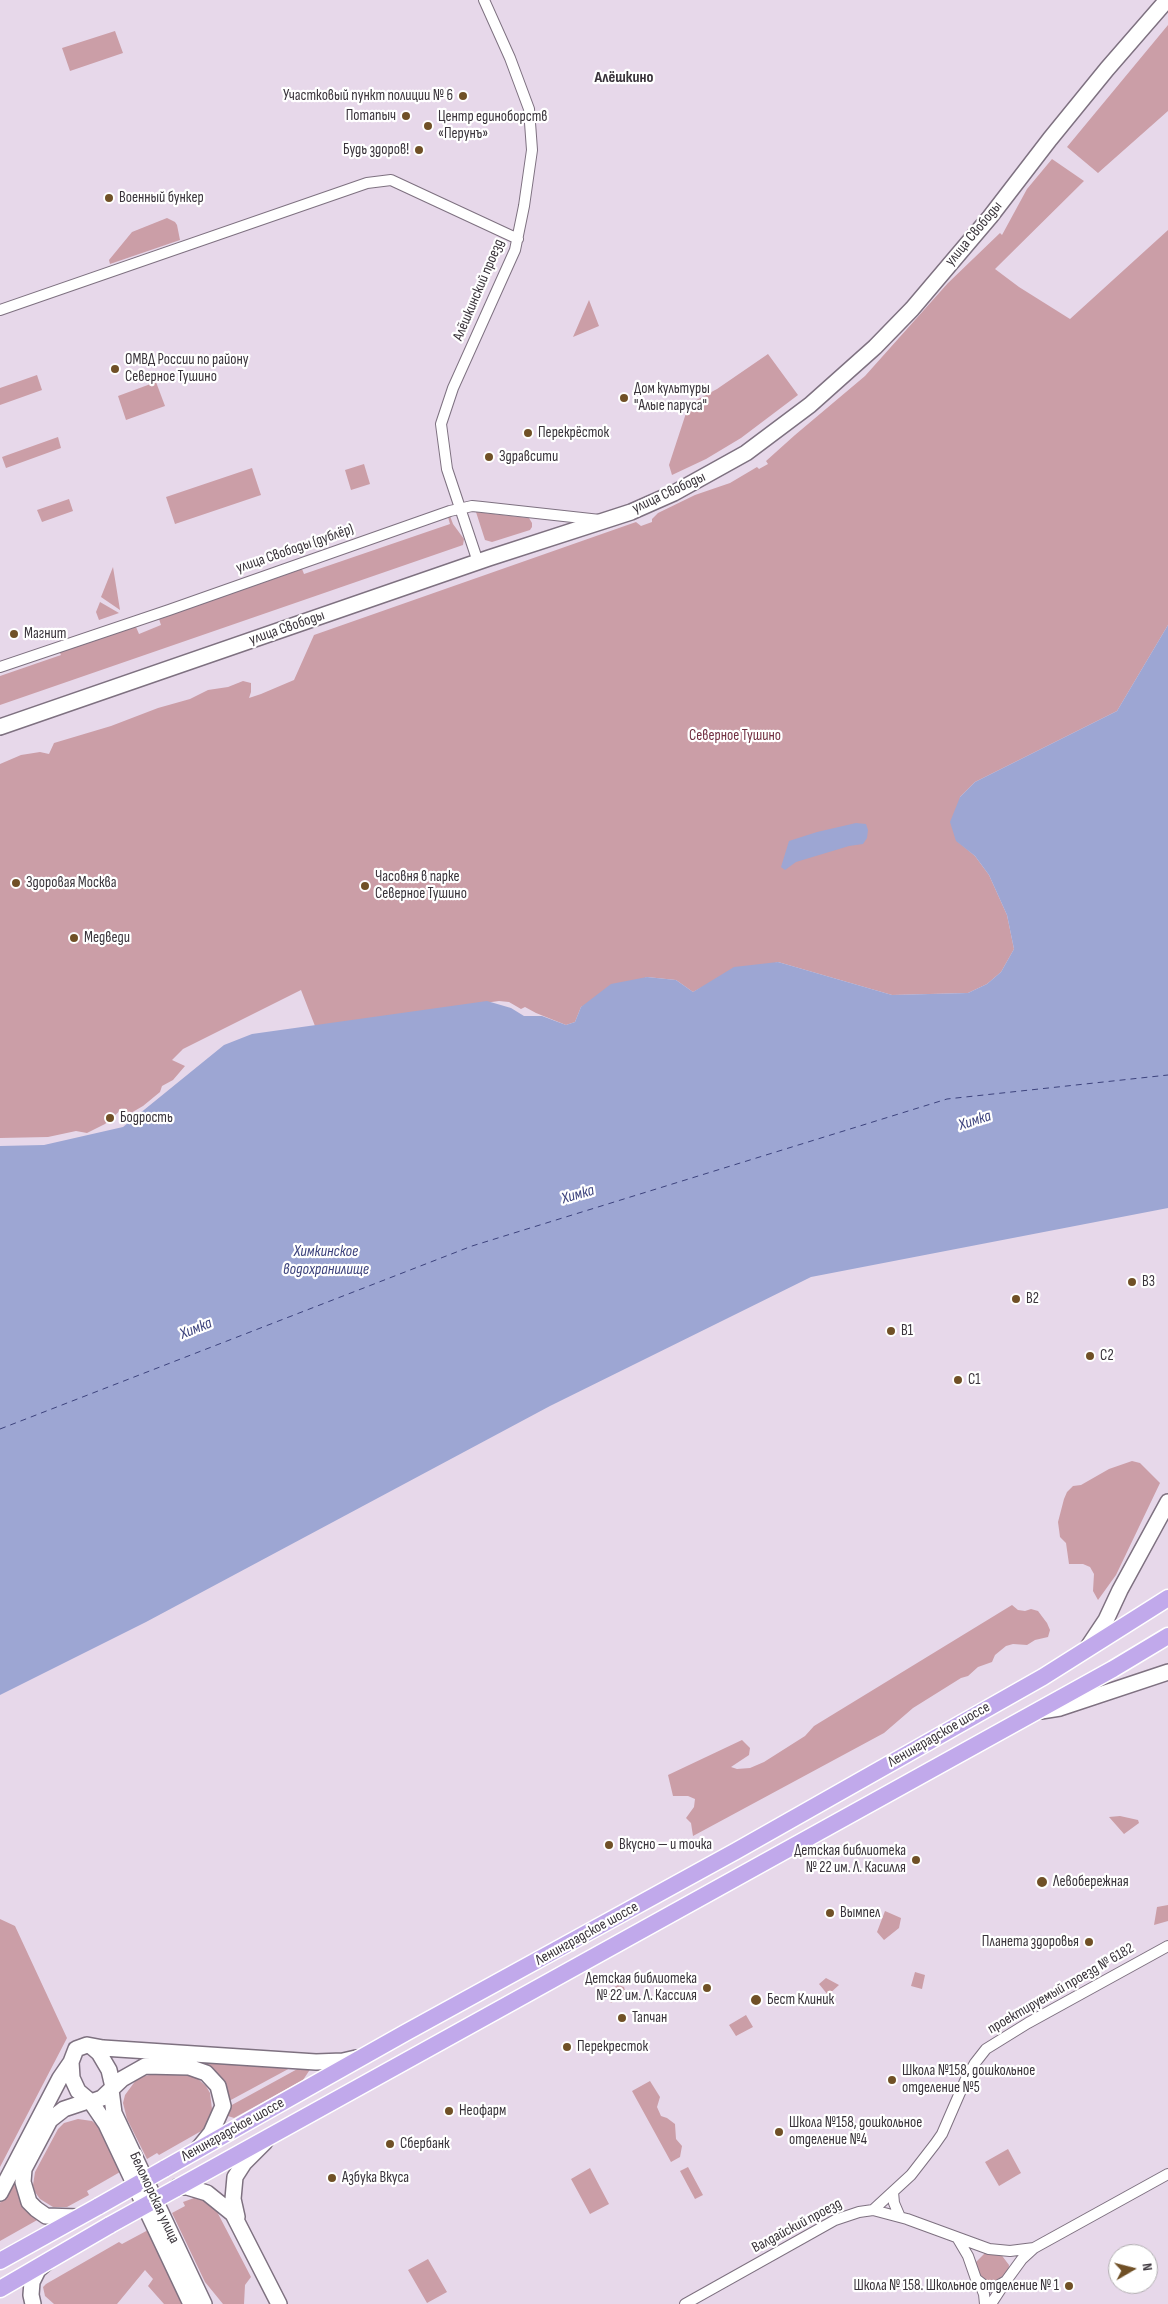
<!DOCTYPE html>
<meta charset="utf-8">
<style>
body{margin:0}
#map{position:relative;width:1168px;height:2304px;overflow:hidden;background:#e7d8ea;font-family:"Sofia Sans Condensed",sans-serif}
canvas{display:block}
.north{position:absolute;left:1108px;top:2244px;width:50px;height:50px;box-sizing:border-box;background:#fff;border:1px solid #b0adb0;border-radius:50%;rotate:82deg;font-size:14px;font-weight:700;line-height:20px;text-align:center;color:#39333a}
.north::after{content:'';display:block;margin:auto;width:18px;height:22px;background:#705026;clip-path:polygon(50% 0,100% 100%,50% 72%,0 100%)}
</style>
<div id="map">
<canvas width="1168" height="2304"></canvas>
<div class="north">N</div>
</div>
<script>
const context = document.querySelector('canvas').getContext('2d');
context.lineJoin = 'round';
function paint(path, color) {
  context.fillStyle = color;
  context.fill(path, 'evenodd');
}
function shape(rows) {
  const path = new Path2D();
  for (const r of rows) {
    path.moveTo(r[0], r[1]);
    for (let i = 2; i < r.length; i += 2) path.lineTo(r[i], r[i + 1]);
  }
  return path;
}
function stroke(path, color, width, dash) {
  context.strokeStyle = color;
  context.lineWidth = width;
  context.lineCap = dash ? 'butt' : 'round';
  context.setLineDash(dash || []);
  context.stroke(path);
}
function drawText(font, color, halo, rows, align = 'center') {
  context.font = font + ' "Sofia Sans Condensed",sans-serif';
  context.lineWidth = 4.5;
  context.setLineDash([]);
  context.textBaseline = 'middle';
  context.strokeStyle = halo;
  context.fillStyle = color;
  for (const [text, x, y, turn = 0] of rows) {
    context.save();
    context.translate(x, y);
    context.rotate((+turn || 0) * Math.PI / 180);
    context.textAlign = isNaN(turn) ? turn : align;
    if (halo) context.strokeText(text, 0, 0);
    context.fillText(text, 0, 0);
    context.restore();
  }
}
const green = shape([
 [1168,25,1168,111,1098,173,1067,147],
 [115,31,123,53,70,71,62,48],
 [1052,159,1084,181,995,269,1019,287,1070,319,1168,230,1168,625,1117,711,975,782,960,797,956,840,975,856,989,875,1007,915,1014,949,1001,972,987,984,968,993,892,995,778,962,710,983,693,992,676,980,647,977,581,1007,575,1022,566,1025,536,1013,525,1007,521,1009,509,1002,499,1001,315,1026,301,990,183,1049,172,1060,185,1066,173,1080,162,1086,160,1092,143,1106,124,1117,122,1109,105,1124,87,1133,76,1131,48,1137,0,1138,0,764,21,755,40,752,49,754,54,743,111,726,158,708,190,699,208,690,228,687,243,681,251,683,251,692,249,698,261,694,294,680,314,635,636,522,641,526,652,522,652,519,658,513,695,495,730,483,757,467,759,469,768,464,766,461,795,435,865,376,948,283,1000,233,1002,235,1027,189],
 [167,218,175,222,177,225,180,240,110,264,109,260,132,232],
 [589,300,599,326,573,337],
 [768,354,798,395,741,438,706,459,672,475,669,465,689,404,717,389],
 [37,375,42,390,0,405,0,388],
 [156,382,165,406,126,420,118,396],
 [58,437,61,448,6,468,2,457],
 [364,464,370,484,351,490,345,470],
 [252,468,261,495,175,524,166,497],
 [69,499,73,511,42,522,37,510],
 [476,512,529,518,532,523,532,527,530,530,492,542,485,540],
 [450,516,453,524,464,539,463,545,0,705,0,676,61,655,59,651,136,627,139,634,161,625,159,619,302,569,304,574,450,524,448,517],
 [113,567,120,610,101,597],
 [100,602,119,613,99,620,96,612],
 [1132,1461,1140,1463,1160,1483,1116,1575,1098,1600,1093,1591,1094,1574,1090,1567,1083,1564,1069,1564,1066,1543,1060,1537,1058,1522,1064,1499,1067,1492,1073,1486,1081,1485,1109,1469],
 [1012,1605,1018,1610,1025,1611,1031,1609,1038,1611,1047,1623,1050,1630,1048,1637,1035,1640,1027,1645,1013,1644,1006,1646,995,1655,992,1662,978,1667,968,1676,961,1678,913,1708,884,1733,693,1836,691,1823,686,1818,694,1807,695,1799,688,1796,673,1796,668,1775,742,1740,750,1748,749,1755,731,1767,737,1769,750,1768,764,1762,805,1736,814,1726],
 [1120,1816,1138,1820,1139,1823,1124,1834,1109,1817],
 [1168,1905,1168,1921,1154,1925,1157,1907],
 [885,1911,901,1918,899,1928,884,1940,877,1932],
 [0,1919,15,1926,67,2038,0,2167],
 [915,1972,925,1975,922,1989,911,1986],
 [826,1978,839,1985,828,1995,819,1984],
 [618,1985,624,1987,626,1994,611,2003,605,1992],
 [746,2015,753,2027,736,2036,729,2025],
 [193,2061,292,2067,229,2101,210,2068],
 [301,2067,311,2068,303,2080,234,2118,228,2116,230,2106],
 [161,2073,191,2076,198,2079,206,2086,210,2093,212,2109,211,2118,203,2130,159,2155,157,2153,147,2159,127,2119,123,2103,125,2095,136,2080,144,2076],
 [650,2081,660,2097,657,2107,661,2116,667,2118,675,2124,676,2139,682,2146,680,2157,671,2162,632,2091],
 [78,2119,92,2121,97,2125,120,2172,87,2191,89,2195,67,2207,53,2207,40,2199,35,2192,33,2185,35,2172,58,2129,64,2123],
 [1008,2149,1021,2173,999,2186,985,2162],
 [18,2167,39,2219,0,2241,0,2203],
 [688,2167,703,2195,695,2199,680,2171],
 [590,2168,609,2204,590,2214,571,2179],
 [194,2198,202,2198,213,2204,251,2277,245,2285,244,2304,223,2304,205,2282,172,2213,185,2206,183,2202],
 [150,2229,186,2304,164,2304,148,2286,153,2279,145,2270,117,2304,54,2304,45,2296,43,2287,46,2284,119,2242,122,2244],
 [986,2252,1000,2253,1009,2265,1008,2275,991,2285,977,2275,976,2262],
 [428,2259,447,2292,427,2303,408,2270]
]);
const water = shape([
 [1168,625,1168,1208,811,1277,550,1406,146,1622,0,1695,0,1146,44,1145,123,1127,224,1045,252,1034,487,1001,511,1008,524,1016,542,1016,566,1025,575,1022,581,1007,611,984,647,977,676,980,693,992,734,967,778,962,892,995,968,993,987,984,1001,972,1014,949,1007,915,989,875,975,856,956,841,950,822,960,797,975,782,1117,711],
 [856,823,866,824,868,830,867,838,863,844,849,846,796,862,785,870,781,867,789,841,817,832]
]);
const ferry = shape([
 [0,1429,472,1246,947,1099,1168,1075]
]);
const street = shape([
 [0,310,367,183,391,180,518,239],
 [478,562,447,469,441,424,453,388,515,250,524,206,532,150,529,109,510,58,484,0],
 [0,667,169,610,450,511,472,506,482,507,600,520],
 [893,2192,894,2203,900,2217],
 [873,2210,911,2175,935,2144,942,2134,965,2081,975,2063,986,2049,1028,2023,1168,1946],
 [958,2239,968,2256,976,2279,985,2286,996,2287,1006,2281,1022,2259,1034,2248,1168,2174],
 [979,2282,984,2294,985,2304],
 [685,2304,835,2220,859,2212,873,2210,907,2219,989,2249,1010,2251,1034,2248],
 [991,2304,1004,2284]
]);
const secondary = shape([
 [0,727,489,558,631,512,674,493,746,453,810,405,875,347,912,309,990,217,1050,139,1107,69,1167,0],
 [1088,1647,1106,1620,1120,1590,1168,1502],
 [1041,1711,1060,1708,1168,1672],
 [92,2047,99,2053,109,2070,113,2087],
 [111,2090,114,2113,204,2304],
 [91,2102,106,2124,191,2304],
 [198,2149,211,2133,223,2106,218,2086,206,2073,189,2067,145,2066,122,2079,102,2098,91,2102,78,2091,72,2078,71,2062,76,2049,87,2045,103,2048,316,2062,343,2061,356,2058],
 [177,2187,187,2187,207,2193,233,2214,279,2304],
 [0,2193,60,2078,71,2062],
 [78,2217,46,2216,36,2209,29,2202,23,2182,24,2169,50,2120,64,2109,88,2101],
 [237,2217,233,2199,235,2177,244,2163,265,2142],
 [33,2304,31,2295,32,2282,38,2270,46,2263]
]);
const primary = shape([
 [164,2169,405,2033,736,1851,1043,1677,1168,1598],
 [175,2189,1113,1669,1168,1636],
 [0,2261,99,2206],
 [0,2289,110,2225]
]);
const primaryBridge = shape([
 [99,2206,164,2169],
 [110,2225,175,2189]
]);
const markers = [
 [463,96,5,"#705026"],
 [406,116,5,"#705026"],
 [428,126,5,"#705026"],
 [419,150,5,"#705026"],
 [109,198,5,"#705026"],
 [115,369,5,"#705026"],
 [624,398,5,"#705026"],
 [528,433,5,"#705026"],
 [489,457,5,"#705026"],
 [14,634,5,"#705026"],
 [16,883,5,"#705026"],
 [365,886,5,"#705026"],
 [74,938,5,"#705026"],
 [110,1118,5,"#705026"],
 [1132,1282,5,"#705026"],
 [1016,1299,5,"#705026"],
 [891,1331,5,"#705026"],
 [1090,1356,5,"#705026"],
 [958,1380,5,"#705026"],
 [609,1845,5,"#705026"],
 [916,1860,5,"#705026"],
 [1042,1882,6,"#705026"],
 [830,1913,5,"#705026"],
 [1089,1942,5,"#705026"],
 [707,1988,5,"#705026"],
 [756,2000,6,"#705026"],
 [622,2018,5,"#705026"],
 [567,2047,5,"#705026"],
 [892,2080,5,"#705026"],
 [449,2111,5,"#705026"],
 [779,2132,5,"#705026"],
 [390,2144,5,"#705026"],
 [332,2178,5,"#705026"],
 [1069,2286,5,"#705026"]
];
const poiNames = [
 ["Участковый пункт полиции № 6",453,96,"right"],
 ["Потапыч",396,116,"right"],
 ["Центр единоборств",438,117],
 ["«Перунъ»",438,134],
 ["Будь здоров!",409,150,"right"],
 ["Военный бункер",119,198],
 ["ОМВД России по району",125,360],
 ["Северное Тушино",125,377],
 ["Дом культуры",634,389],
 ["\"Алые паруса\"",634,406],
 ["Перекрёсток",538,433],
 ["Здравсити",499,457],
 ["Магнит",24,634],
 ["Часовня в парке",375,877],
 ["Северное Тушино",375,894],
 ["Здоровая Москва",26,883],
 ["Медведи",84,938],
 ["Бодрость",120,1118],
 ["B3",1142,1282],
 ["B2",1026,1299],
 ["B1",901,1331],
 ["C2",1100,1356],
 ["C1",968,1380],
 ["Вкусно — и точка",619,1845],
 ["Детская библиотека",906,1851,"right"],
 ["№ 22 им. Л. Касилля",906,1868,"right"],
 ["Левобережная",1053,1882],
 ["Вымпел",840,1913],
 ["Планета здоровья",1079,1942,"right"],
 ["Детская библиотека",697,1979,"right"],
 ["№ 22 им. Л. Кассиля",697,1996,"right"],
 ["Бест Клиник",767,2000],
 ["Тапчан",632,2018],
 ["Перекресток",577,2047],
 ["Школа №158, дошкольное",902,2071],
 ["отделение №5",902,2088],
 ["Неофарм",459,2111],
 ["Школа №158, дошкольное",789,2123],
 ["отделение №4",789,2140],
 ["Сбербанк",400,2144],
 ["Азбука Вкуса",342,2178],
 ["Школа № 158. Школьное отделение № 1",1059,2286,"right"]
];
const streetNames = [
 ["улица Свободы",974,234,-50],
 ["Алёшкинский проезд",479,290,-67],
 ["улица Свободы",669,493,-25],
 ["улица Свободы (дублёр)",295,549,-19],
 ["улица Свободы",287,628,-19],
 ["Ленинградское шоссе",939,1735,-30],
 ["Ленинградское шоссе",587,1934,-29],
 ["проектируемый проезд № 6182",1061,1989,-30],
 ["Ленинградское шоссе",233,2130,-29],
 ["Беломорская улица",154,2198,65],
 ["Валдайский проезд",797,2226,-28]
];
const parkNames = [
 ["Северное Тушино",735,736]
];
const neighbourhoodNames = [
 ["Алёшкино",624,78]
];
const waterNames = [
 ["Химка",975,1121,-18],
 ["Химка",578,1195,-16],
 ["Химкинское",326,1252],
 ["водохранилище",326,1270],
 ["Химка",196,1329,-22]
];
paint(green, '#cb9ea7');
paint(water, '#9da6d3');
stroke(ferry, '#3d437d', 1, [6, 5]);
stroke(street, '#7e7180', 12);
stroke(secondary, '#7e7180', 18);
stroke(primary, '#fff', 19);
stroke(street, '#fff', 10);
stroke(secondary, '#fff', 15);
stroke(primary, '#c1a9eb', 16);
stroke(primaryBridge, '#fff', 19, []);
stroke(primaryBridge, '#c1a9eb', 16);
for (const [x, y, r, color] of markers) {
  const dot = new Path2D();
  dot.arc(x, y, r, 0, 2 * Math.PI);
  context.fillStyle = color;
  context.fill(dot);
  stroke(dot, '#fff', 2);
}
drawText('15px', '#39333a', '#fff', poiNames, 'left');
drawText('15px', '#39333a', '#fff', streetNames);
drawText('15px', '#722f41', '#fff', parkNames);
drawText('bold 16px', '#39333a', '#fff', neighbourhoodNames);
drawText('italic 16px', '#3d437d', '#fff', waterNames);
</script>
